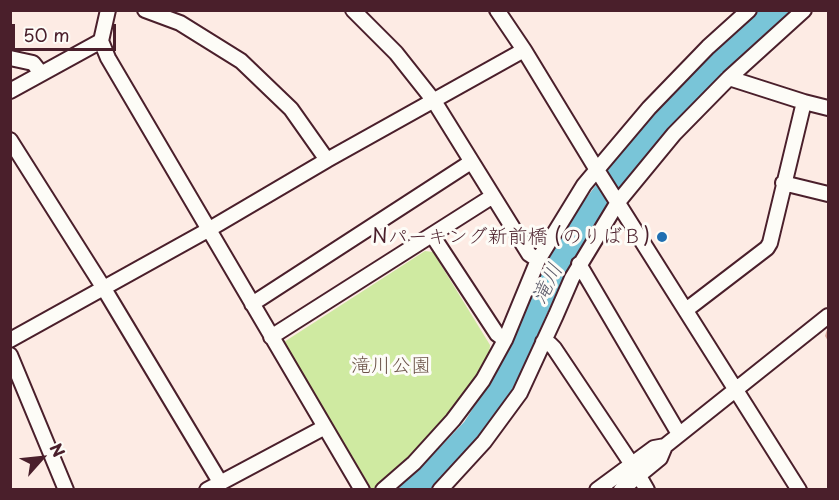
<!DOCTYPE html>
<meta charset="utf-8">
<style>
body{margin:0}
#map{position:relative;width:839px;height:500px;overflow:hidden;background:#fdebe4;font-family:"Playpen Sans",sans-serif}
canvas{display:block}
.frame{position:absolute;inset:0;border:12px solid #4a1f2b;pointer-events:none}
.north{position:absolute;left:12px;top:428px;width:60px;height:60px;-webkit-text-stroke:4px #fdfcf7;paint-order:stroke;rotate:63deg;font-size:16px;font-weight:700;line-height:24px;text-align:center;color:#4a1f2b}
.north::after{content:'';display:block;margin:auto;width:21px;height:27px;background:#4a1f2b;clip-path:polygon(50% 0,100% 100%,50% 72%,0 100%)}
.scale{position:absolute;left:12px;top:24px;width:104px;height:27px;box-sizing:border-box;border:3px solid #4a1f2b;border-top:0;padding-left:8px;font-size:18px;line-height:21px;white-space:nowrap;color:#4a1f2b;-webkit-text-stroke:4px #fdfcf7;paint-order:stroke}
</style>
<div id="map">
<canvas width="839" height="500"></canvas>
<div class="frame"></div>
<div class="north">N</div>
<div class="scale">50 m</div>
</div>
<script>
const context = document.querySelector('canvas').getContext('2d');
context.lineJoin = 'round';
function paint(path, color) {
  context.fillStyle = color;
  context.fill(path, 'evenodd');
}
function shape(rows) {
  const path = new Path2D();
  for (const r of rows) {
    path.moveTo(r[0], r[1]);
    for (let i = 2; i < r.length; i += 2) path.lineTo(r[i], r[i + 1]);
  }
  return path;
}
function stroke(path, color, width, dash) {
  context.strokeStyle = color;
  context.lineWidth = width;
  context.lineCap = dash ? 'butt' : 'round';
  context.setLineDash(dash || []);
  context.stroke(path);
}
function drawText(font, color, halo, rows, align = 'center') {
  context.font = font + ' "Playpen Sans","Klee One",sans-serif';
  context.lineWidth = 6;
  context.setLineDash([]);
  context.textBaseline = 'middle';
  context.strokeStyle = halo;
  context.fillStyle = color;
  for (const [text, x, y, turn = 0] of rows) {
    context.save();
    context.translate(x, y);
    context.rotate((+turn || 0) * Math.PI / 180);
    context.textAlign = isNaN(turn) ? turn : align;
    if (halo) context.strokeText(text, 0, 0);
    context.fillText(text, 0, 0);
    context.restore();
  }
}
const green = shape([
 [425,251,433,252,490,345,489,358,482,376,437,434,377,489,372,490,284,342]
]);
const river = shape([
 [411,490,436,469,474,429,495,396,512,363,548,282,577,231,628,162,676,103,754,29,777,10]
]);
const minor = shape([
 [108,10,101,41,108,58,362,490],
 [145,10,180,23,241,61,291,109,327,160],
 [353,10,396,53,434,101,529,254,538,260],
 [497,10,524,50,597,170,799,490],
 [10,58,33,63,41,73],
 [729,78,804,102],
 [10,91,101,41],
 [10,140,103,287,220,482],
 [783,183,828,194],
 [432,235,497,334,505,340],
 [579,264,679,434],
 [252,304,471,162],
 [686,310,767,248,770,243,804,102,828,108],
 [271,337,493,196],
 [10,340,208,230,327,160,524,50],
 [543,342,550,344,554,348,631,463],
 [10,355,66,490],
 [639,476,647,490],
 [207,490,325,427],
 [383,490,414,463,453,420,483,380,505,340,538,260,584,185,649,108,708,47,749,10],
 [440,490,484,442,520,393,556,315,572,278,618,202,674,134,729,78,804,10],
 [597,490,654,448,665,446],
 [621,490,660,458,665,446,828,316]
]);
const wall = shape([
 [828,326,828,341,825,336]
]);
const markers = [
 [662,237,6,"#1f6fb2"]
];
const poiNames = [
 ["Nパーキング新前橋 (のりばＢ)",650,237]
];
const parkNames = [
 ["滝川公園",391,366]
];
const waterNames = [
 ["滝川",548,284,-63]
];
paint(green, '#cfeaa1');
stroke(river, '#79c5d8', 24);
stroke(minor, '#4a1f2b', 18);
stroke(minor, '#fdfcf7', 14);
paint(wall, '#daa79d');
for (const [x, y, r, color] of markers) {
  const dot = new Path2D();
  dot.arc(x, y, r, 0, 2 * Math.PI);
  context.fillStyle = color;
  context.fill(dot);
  stroke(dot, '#fdfcf7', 2);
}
drawText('20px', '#4a1f2b', '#fdfcf7', poiNames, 'right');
drawText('20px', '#6b5248', '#fdfcf7', parkNames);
drawText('italic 21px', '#5a5968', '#fdfcf7', waterNames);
</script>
